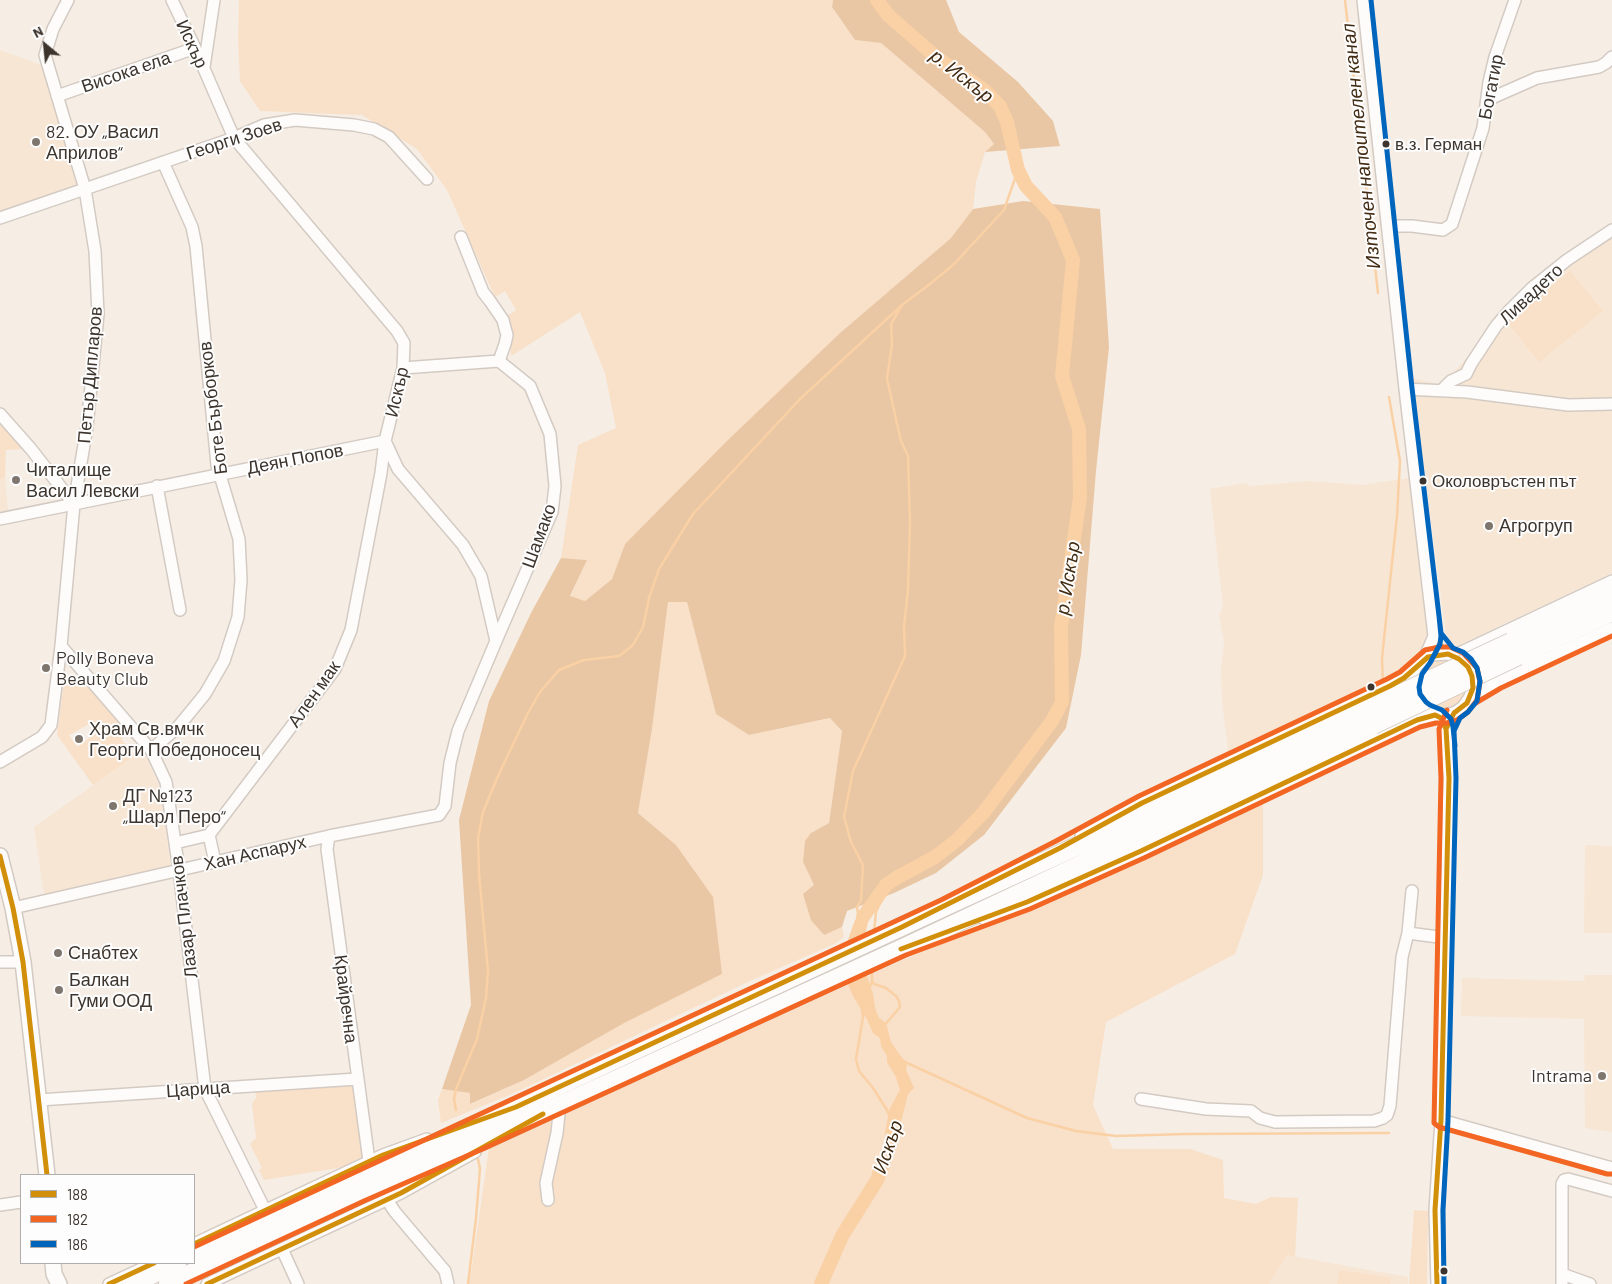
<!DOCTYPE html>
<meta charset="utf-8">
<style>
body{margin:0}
#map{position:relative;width:1612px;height:1284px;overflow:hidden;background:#f6ede4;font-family:Barlow,sans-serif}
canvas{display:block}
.legend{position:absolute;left:20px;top:1174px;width:175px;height:90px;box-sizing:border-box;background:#fdfdfd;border:1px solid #b0adaa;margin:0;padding:6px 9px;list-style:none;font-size:15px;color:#3d352d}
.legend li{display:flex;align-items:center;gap:10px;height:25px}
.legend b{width:25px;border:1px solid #b0adaa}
.north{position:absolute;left:20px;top:20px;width:50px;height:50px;-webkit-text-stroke:4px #fdfdfd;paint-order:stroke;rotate:332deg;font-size:14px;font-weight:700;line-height:20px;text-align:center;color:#3d352d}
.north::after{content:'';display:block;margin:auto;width:18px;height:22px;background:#3d352d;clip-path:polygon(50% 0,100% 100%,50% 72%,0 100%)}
</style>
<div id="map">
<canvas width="1612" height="1284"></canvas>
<ul class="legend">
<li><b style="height:6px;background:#d28f09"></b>188</li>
<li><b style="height:6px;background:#f26522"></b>182</li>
<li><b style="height:6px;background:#0065bd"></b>186</li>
</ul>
<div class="north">N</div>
</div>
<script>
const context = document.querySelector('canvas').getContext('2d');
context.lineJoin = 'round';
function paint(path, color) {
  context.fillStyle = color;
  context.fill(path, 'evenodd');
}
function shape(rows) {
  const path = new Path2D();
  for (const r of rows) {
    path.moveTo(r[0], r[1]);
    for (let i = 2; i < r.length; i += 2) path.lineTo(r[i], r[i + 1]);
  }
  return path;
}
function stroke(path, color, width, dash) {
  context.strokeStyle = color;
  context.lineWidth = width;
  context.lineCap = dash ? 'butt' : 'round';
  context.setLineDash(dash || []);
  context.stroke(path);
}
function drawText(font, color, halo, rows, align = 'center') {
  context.font = font + ' Barlow,sans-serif';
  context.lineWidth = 4;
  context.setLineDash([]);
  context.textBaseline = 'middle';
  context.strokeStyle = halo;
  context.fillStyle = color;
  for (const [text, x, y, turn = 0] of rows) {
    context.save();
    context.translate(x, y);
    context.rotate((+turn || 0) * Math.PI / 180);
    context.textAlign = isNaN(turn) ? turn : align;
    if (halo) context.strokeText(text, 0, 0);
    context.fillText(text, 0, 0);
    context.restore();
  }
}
const built = shape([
 [0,50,49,68,85,189,0,218],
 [1612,227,1612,573,1457,646,1450,641,1446,633,1412,378,1443,385,1538,276],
 [5,478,8,510,0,512,0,479],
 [1409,478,1429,635,1427,645,1405,664,1401,671,1228,751,1222,702,1221,667,1224,642,1219,615,1223,607,1210,489,1245,483,1251,486,1308,481,1362,485],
 [143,750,159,786,171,866,44,895,34,827],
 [1585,845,1612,846,1612,933,1584,933],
 [1585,975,1612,975,1612,1132,1585,1128,1584,1019,1461,1016,1462,978,1584,981],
 [1287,1255,1408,1277,1408,1284,1269,1284]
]);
const green = shape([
 [239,0,833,0,832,7,855,40,881,43,985,132,994,144,985,152,976,182,973,209,951,238,840,333,625,544,612,579,585,601,570,597,587,560,561,558,578,445,616,428,605,373,580,312,511,356,510,338,504,318,516,310,505,291,495,297,447,190,417,149,362,115,260,111,240,81,238,41],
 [1570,271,1603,311,1539,362,1507,322],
 [0,422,24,449,6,450,5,478,0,479],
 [667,602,687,602,716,714,749,735,831,718,842,731,829,823,811,833,803,862,814,885,823,935,842,927,844,937,834,944,750,981,512,1094,441,1123,438,1100,442,1089,471,1093,471,1104,524,1080,624,1022,722,974,676,845,638,813,652,729],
 [1440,661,1448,662,1466,691,1458,704,1451,708,1443,710,1435,709,1427,705,1421,674,1426,668,1433,663],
 [82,679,143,750,93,785,57,735,64,683],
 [89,724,95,727,95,734,77,747,69,735],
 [127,733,141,749,135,755,121,739],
 [1263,798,1263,875,1235,954,1106,1022,1093,1105,1113,1149,1190,1149,1223,1160,1224,1198,1256,1204,1271,1197,1298,1198,1295,1257,1287,1255,1269,1284,467,1284,470,1280,489,1148,905,959,1060,895],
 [352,1083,368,1156,350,1166,264,1180,259,1170,262,1168,250,1144,256,1138,252,1104,256,1098,255,1089],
 [1414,1210,1428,1211,1427,1284,1409,1284],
 [1340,1270,1391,1278,1390,1284,1337,1284]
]);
const forest = shape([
 [833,0,946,0,959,32,1018,82,1053,121,1060,146,985,152,994,144,985,132,881,43,855,40,832,7],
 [1023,201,1100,209,1109,347,1096,471,1081,655,1066,728,984,835,936,873,894,893,847,911,842,927,824,935,811,920,803,894,814,885,803,862,805,841,811,833,829,823,842,731,830,718,749,735,716,714,687,602,668,602,652,729,638,813,676,845,713,897,722,974,624,1023,524,1080,470,1104,470,1093,442,1089,471,1005,459,820,489,701,531,613,561,558,587,560,570,596,585,601,612,579,625,544,727,441,840,333,951,238,973,209]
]);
const water = shape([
 [873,902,861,951,863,964,873,994,875,1008,879,1018,886,1023,891,1042,899,1054,907,1063,906,1070,914,1088,908,1094,904,1110,899,1129,898,1145,880,1183,872,1172,886,1142,885,1132,890,1108,900,1090,896,1077,887,1062,887,1056,881,1046,880,1038,873,1033,867,1019,853,996,847,982,843,967,845,948,855,920]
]);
const stream = shape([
 [1345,0,1378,293],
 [1383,685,1382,658,1397,516,1400,461,1389,397],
 [859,920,857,907,861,900,863,865,851,842,844,817,853,771,905,656,904,627,908,590,910,523,908,456,901,441,887,379,892,344,891,324,902,305,930,284,954,264,1004,210,1018,170],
 [874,931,876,912,885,893,886,885],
 [872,980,874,984,886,988,896,996,899,1001,900,1007,884,1026],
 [869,988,872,982,872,969],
 [862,1008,863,1017,856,1059,859,1071,873,1088,887,1110,890,1117],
 [905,1062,1027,1118,1076,1131,1116,1136,1186,1134,1389,1133],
 [456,1110,454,1099,456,1089,477,1039,486,998,488,971,479,874,478,838,483,812,498,776,528,713,540,692,559,670,584,660,619,656,633,645,643,627,649,598,659,569,693,514,800,399,902,305],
 [468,1284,476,1218,480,1169,478,1159]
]);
const river = shape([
 [863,917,886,885,896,878,935,857,957,840,984,812,1052,721,1062,702,1061,627,1080,498,1079,429,1062,376,1073,260,1055,217,1026,186,1018,170,1007,122,1000,106,984,90,936,57,888,15,877,0],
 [821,1284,842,1236,877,1180,884,1162]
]);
const minor = shape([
 [1363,0,1405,389,1434,636,1424,659],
 [204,67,214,0],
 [57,96,195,48],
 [1487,100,1537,78,1599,67,1606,63,1612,57],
 [0,218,234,138,264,125,295,120,354,125,374,129,389,137,427,179],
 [1388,226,1412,226,1443,230,1452,224,1483,128,1489,82,1495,57,1515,0],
 [461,237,483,292,490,301,503,320,505,328,507,335,505,344,499,361],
 [403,368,499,361,530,386,550,434,555,486,552,512,496,641],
 [1405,389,1467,392,1568,405,1612,404],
 [1442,390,1451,381,1466,374,1471,364,1496,326,1508,312,1532,288,1567,260,1612,230],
 [0,414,31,449,74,504],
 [157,486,180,610],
 [0,519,385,441,381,473,351,630,335,669,209,835],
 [61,646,151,750,166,782,179,870,205,1089,265,1210],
 [1453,656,1612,581],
 [1470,697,1498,681,1612,628],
 [151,750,178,727,205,694,224,661,238,617,241,580,239,539,217,465,196,246,192,227,163,162],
 [0,762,42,737,51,725,61,646,74,504,87,427,98,314,95,251,85,189,45,55,53,29,68,0],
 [209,835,215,862],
 [329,836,327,849,369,1161],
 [1081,836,1142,803,1390,686,1404,678,1424,659,1433,655,1448,654,1459,659,1465,664,1470,671,1473,682,1470,697,1463,707,1454,713,1438,716,1426,712,1416,702,1412,693,1411,683,1415,670],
 [175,843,209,835],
 [13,908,329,836,439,815,445,806,450,763,458,731,496,641,481,576,463,545,398,469,385,441,403,368,404,343,397,331,234,138,195,48,172,0],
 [984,919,1027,902,1141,851,1417,720,1435,715],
 [1408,933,1412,891],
 [0,962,23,962],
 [1141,1099,1206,1109,1251,1111,1260,1118,1275,1122,1374,1121,1383,1118,1387,1115,1390,1106,1402,957,1408,933,1446,938],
 [39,1100,357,1079],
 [1441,1120,1612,1168],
 [387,1200,395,1212,445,1271,448,1284],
 [548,1200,546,1183,557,1133,560,1105],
 [0,1205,21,1202],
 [194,1244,383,1155,427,1139],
 [282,1249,298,1284],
 [1562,1274,1590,1284],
 [109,1284,154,1263],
 [207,1284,401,1193,475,1152],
 [1437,1284,1435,1210,1441,1120,1449,778,1446,729,1454,713],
 [1562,1284,1562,1184,1564,1180,1568,1179,1612,1191]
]);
const major = shape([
 [0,856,13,908,23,962,47,1175],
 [53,1263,54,1274,59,1284]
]);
const highway = shape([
 [1511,642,1612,594],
 [1518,656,1612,612],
 [194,1255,944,907,1248,768,1365,710],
 [132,1284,177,1263],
 [168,1284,361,1194,482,1141,903,948,1261,780,1373,725]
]);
const highwayBridge = shape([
 [1365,710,1511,642],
 [1373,725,1518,656]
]);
const bus1 = shape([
 [0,856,13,908,23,962,47,1175],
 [901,949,1027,902,1141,851,1417,720,1435,715,1441,718,1446,729,1447,745],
 [194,1244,383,1155,516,1107,902,927,1060,848,1142,803,1390,686,1404,678,1428,657,1448,654,1459,659,1468,667,1472,676,1473,688,1467,703,1454,713,1446,729,1449,778,1441,1120,1435,1210,1437,1284],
 [109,1284,154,1263],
 [207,1284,401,1193,543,1114]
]);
const bus2 = shape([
 [1474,704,1501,688,1612,636],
 [1447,710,1439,729,1441,778,1434,1123,1439,1127,1607,1174,1612,1174],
 [186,1284,364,1201,485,1148,906,955,1030,909,1144,858,1420,727,1436,723,1447,723,1457,720,1468,712,1477,700,1480,682,1477,668,1463,653,1450,647,1439,647,1425,650,1400,672,1387,679,1139,796,1056,841,941,900,194,1247]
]);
const bus3 = shape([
 [1371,0,1412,388,1441,633,1453,648,1463,652,1471,659,1477,668,1480,681,1477,701,1468,712,1460,718,1454,731,1456,778,1448,1120,1443,1210,1444,1284],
 [1439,616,1441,636,1440,644,1430,663,1422,674,1419,687,1420,694,1426,702,1430,705,1442,710,1451,719,1453,727,1455,746]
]);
const markers = [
 [36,142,5,"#7e756d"],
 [1386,144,4.5,"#3d352d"],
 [16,480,5,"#7e756d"],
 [1423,481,4.5,"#3d352d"],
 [1489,526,5,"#7e756d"],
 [46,668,5,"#7e756d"],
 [1371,687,4.5,"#3d352d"],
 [79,739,5,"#7e756d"],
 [113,806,5,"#7e756d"],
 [58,953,5,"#7e756d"],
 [59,990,5,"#7e756d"],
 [1602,1076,5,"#7e756d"],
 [1444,1271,4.5,"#3d352d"]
];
const busNames = [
 ["в.з. Герман",1395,144],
 ["Околовръстен път",1432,481]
];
const streetNames = [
 ["Искър",192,44,65],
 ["Висока ела",126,72,-19],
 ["Богатир",1491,87,-79],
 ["Георги Зоев",234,139,-18],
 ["Ливадето",1531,294,-43],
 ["Петър Дипларов",90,375,-85],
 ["Искър",397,392,-77],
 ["Боте Бърборков",213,408,-97],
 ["Деян Попов",295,459,-11],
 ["Шамако",539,536,-70],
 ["Ален мак",314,694,-55],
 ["Хан Аспарух",255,853,-13],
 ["Лазар Плачков",184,917,-97],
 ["Крайречна",346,999,83],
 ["Царица",198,1089,-4]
];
const poiNames = [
 ["82. ОУ „Васил",46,132],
 ["Априлов“",46,153],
 ["Читалище",26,470],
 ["Васил Левски",26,491],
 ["Агрогруп",1499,526],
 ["Polly Boneva",56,658],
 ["Beauty Club",56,679],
 ["Храм Св.вмчк",89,729],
 ["Георги Победоносец",89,750],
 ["ДГ №123",123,796],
 ["„Шарл Перо“",123,817],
 ["Снабтех",68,953],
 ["Балкан",69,980],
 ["Гуми ООД",69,1001],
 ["Intrama",1592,1076,"right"]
];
const waterNames = [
 ["р. Искър",962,76,38],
 ["Източен напоителен канал",1361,146,-96],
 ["р. Искър",1068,578,-81],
 ["Искър",888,1147,-71]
];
paint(built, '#f8e6d4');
paint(green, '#f9e0c8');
paint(forest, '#e9c7a4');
paint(water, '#fad0a5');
stroke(stream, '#fad0a5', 2.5);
stroke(river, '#fad0a5', 14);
stroke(minor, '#d3cbc3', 14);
stroke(major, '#d3cbc3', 18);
stroke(highway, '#d3cbc3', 20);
stroke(minor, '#fefcfb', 11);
stroke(major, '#fefcfb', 15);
stroke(highway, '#fefcfb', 18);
stroke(highwayBridge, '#d3cbc3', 20, []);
stroke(highwayBridge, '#fefcfb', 18);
stroke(bus1, '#d28f09', 5);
stroke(bus2, '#f26522', 5);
stroke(bus3, '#0065bd', 5);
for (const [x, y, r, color] of markers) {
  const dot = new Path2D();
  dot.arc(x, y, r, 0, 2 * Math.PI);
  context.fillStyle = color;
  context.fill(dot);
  stroke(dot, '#fdfdfd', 2);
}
drawText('17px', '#3d352d', '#fdfdfd', busNames, 'left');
drawText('18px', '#3d352d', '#fdfdfd', streetNames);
drawText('18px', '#3d352d', '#fdfdfd', poiNames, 'left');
drawText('italic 19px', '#422b12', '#fdfdfd', waterNames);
</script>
